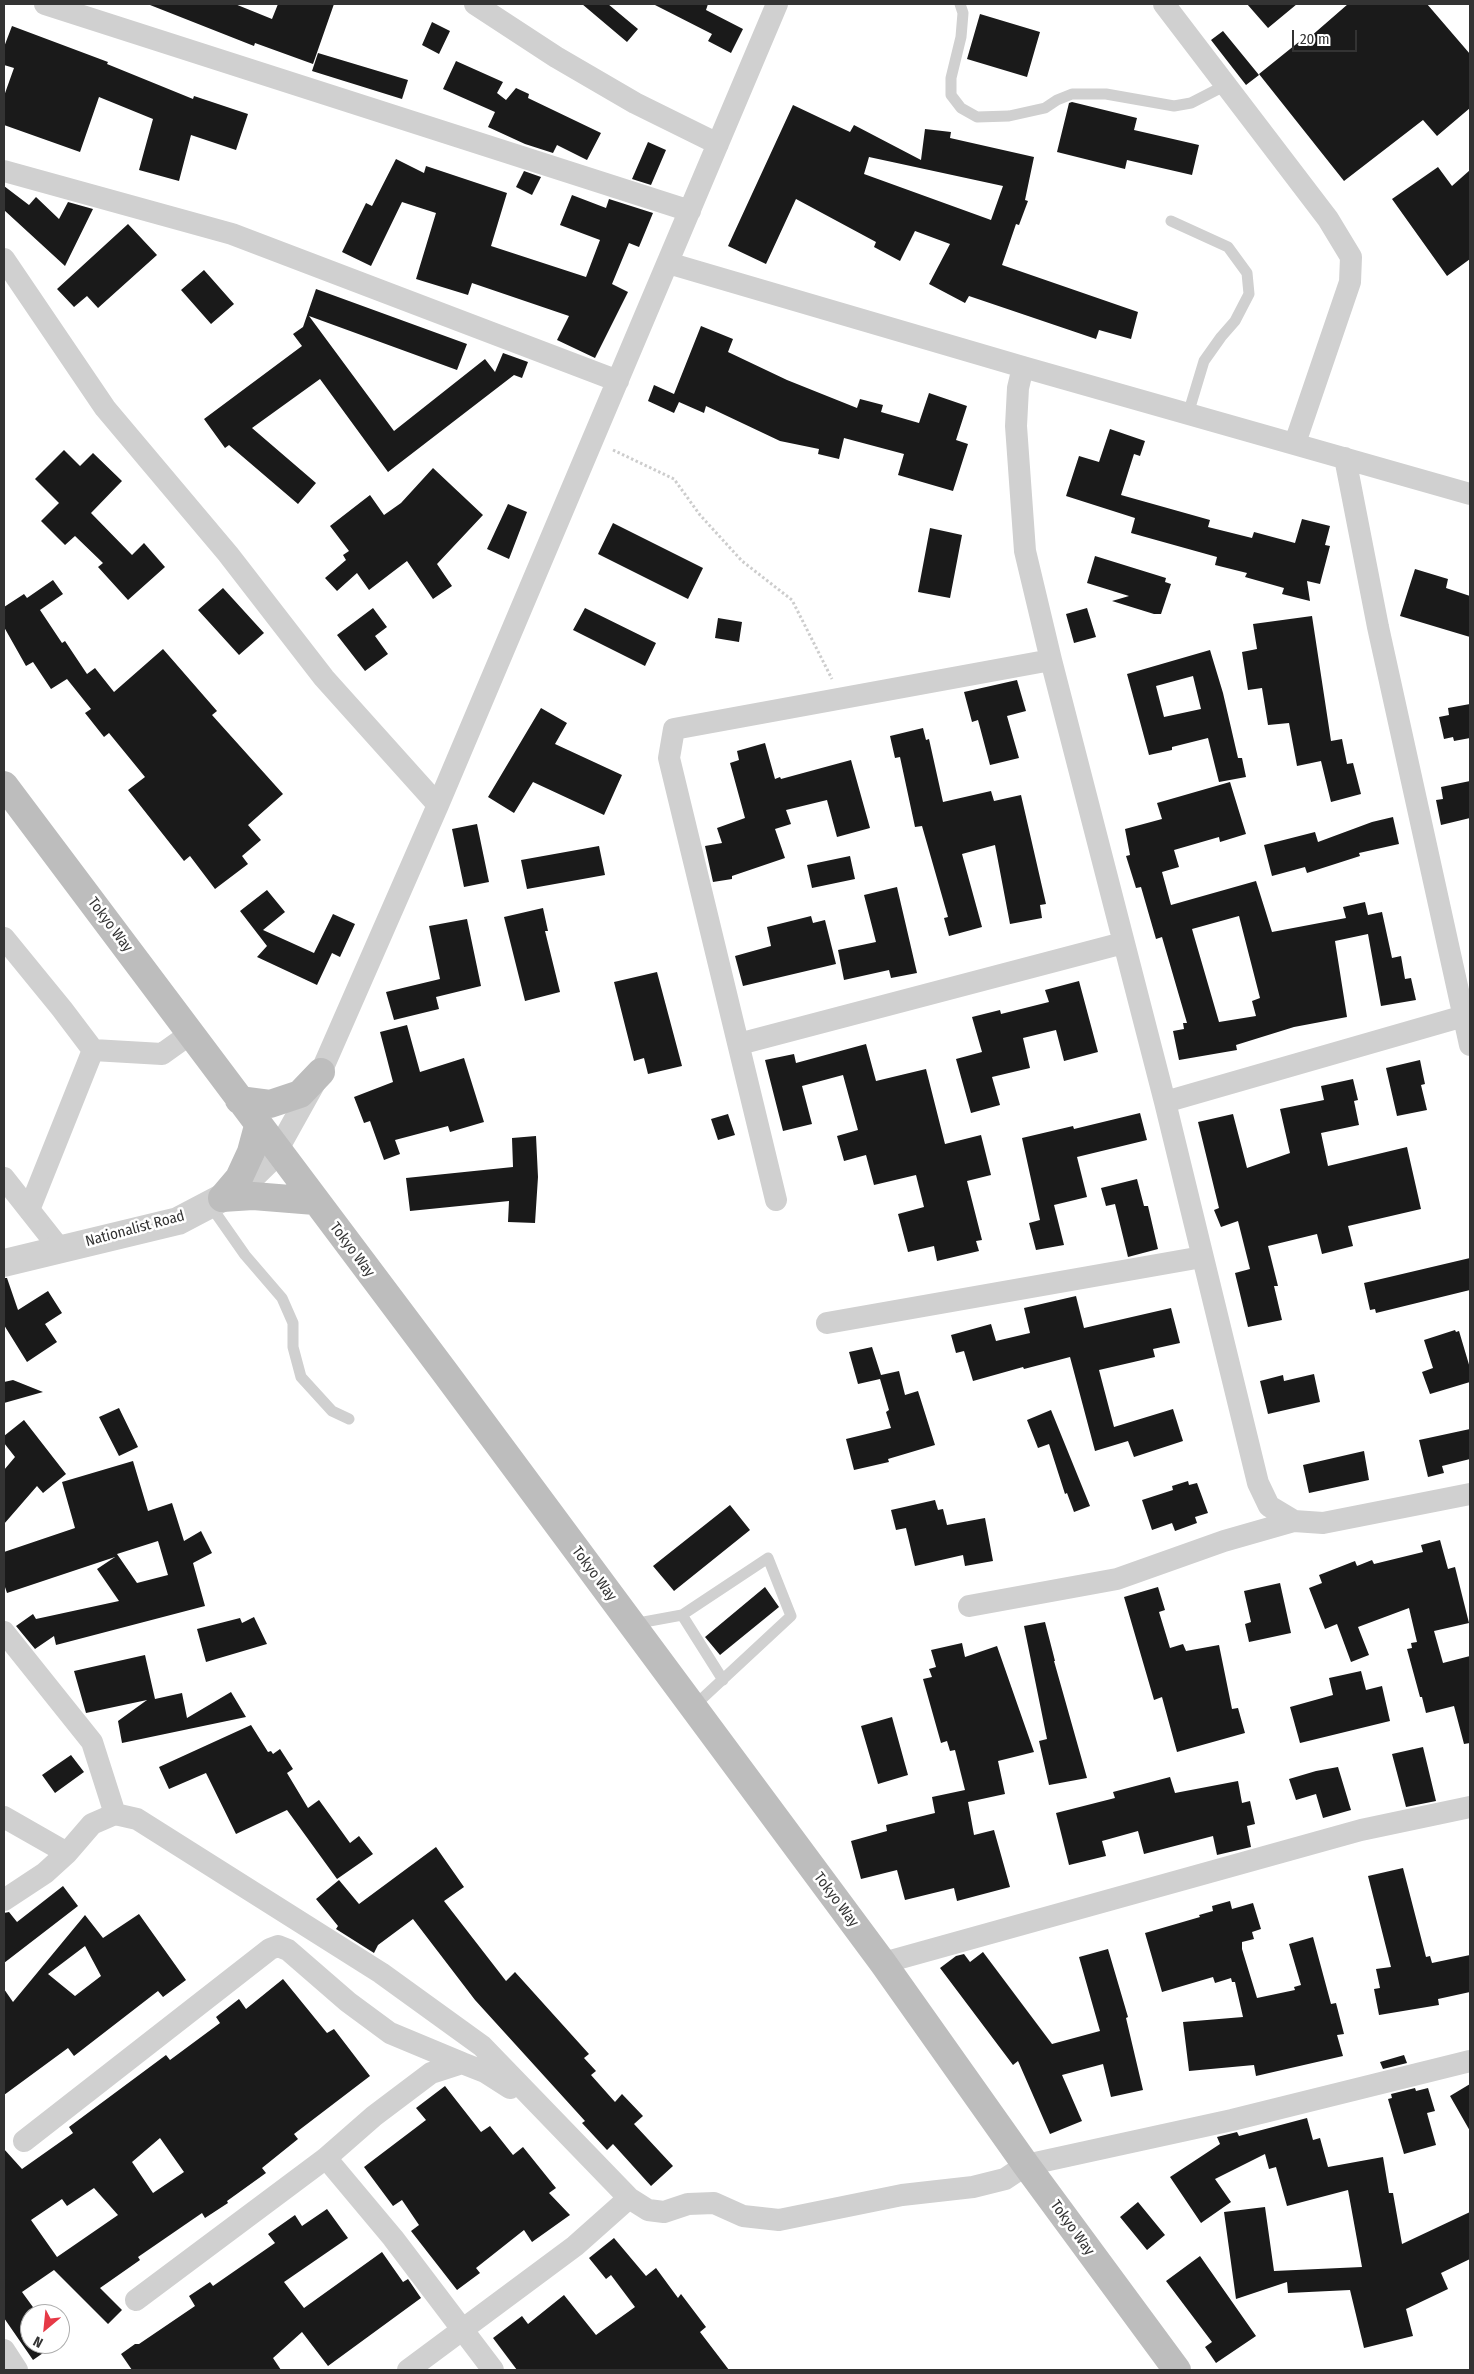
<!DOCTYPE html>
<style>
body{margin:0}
#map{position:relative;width:1474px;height:2374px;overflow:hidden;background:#fff;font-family:"Fira Sans Condensed",sans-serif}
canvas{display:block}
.frame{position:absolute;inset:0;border:5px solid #333;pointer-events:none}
.north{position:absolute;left:20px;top:2304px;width:50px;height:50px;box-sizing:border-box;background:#fff;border:1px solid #adadad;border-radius:50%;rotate:208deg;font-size:14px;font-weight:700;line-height:20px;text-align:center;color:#333}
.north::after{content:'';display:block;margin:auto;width:18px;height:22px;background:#e63946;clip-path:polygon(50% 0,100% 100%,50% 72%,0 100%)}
.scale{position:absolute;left:1292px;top:30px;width:65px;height:22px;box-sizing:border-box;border:2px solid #333;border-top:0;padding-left:6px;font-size:15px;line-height:18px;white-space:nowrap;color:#333;-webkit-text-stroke:4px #fff;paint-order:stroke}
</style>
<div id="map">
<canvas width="1474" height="2374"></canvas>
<div class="frame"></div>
<div class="north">N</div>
<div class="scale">20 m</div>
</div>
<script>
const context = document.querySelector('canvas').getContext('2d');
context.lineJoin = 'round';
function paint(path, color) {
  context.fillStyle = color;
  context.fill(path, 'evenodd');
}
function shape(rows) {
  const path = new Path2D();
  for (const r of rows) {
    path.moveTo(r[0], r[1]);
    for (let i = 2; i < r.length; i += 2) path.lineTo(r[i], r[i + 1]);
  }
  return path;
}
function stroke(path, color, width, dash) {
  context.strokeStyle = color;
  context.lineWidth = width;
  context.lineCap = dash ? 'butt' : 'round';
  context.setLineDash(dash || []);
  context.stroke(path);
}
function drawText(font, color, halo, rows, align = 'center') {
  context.font = font + ' "Fira Sans Condensed",sans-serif';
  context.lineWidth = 5;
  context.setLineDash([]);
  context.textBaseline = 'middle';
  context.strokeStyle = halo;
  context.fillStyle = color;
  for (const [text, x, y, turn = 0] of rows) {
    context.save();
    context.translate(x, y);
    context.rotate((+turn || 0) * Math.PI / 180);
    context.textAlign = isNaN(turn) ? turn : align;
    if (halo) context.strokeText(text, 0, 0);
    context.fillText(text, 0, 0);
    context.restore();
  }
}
const building = shape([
 [235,4,272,19,278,4,334,4,313,64,255,43,254,46,150,5],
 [582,4,608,4,638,29,627,42],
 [653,4,708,4,706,10,743,29,731,53,708,41,712,34],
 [1247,4,1297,4,1268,28],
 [1348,4,1427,4,1470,54,1470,108,1437,136,1423,120,1344,181,1259,74,1300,41,1302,44],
 [980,14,1040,32,1027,77,967,59],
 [432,22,450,31,439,54,422,45],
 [12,26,108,62,107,64,193,99,194,96,248,114,236,150,191,135,179,181,139,170,153,119,99,97,80,152,4,125,4,96,14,68,4,65,4,47],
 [1223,31,1259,75,1246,85,1211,40],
 [318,53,408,80,402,99,312,71],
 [456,61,503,82,497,93,506,100,516,88,529,94,528,98,601,133,587,160,557,145,553,153,525,144,488,127,495,112,443,89],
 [1072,102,1137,118,1134,130,1199,145,1192,175,1127,160,1125,169,1057,152,1069,103],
 [793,105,850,132,854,125,921,160,925,129,951,132,950,138,1034,157,1025,200,1028,201,1019,225,1016,224,1002,265,1138,312,1131,339,1099,330,1096,339,969,296,965,303,929,284,950,244,915,231,900,261,874,247,876,242,796,199,766,264,728,246],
 [869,157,1003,186,991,220,864,174],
 [648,142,666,150,651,185,632,179],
 [396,159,424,173,426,166,507,193,491,246,586,277,600,240,560,225,572,195,606,208,609,199,653,213,639,247,629,243,612,284,628,292,595,358,557,340,569,316,472,283,468,295,416,279,436,213,402,202,371,266,342,252,366,203,372,206],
 [1438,167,1452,186,1470,170,1470,259,1447,276,1392,199],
 [524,171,541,177,532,195,516,187],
 [4,186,29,205,36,197,59,219,68,202,93,209,65,266,4,210],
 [128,224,157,255,98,308,87,296,74,307,57,289],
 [204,270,234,304,211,324,181,290],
 [316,289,467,344,457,370,309,316,394,431,485,359,495,372,503,353,528,362,522,378,514,375,388,472,320,379,252,428,316,483,298,504,229,445,225,448,204,419,302,346,293,334,303,327],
 [701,326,733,339,728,352,787,380,857,408,860,399,883,405,881,412,919,423,929,393,967,406,956,440,968,444,953,491,898,475,904,454,844,438,839,459,818,454,819,449,780,441,706,406,704,413,679,402,674,413,648,401,654,385,674,394],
 [1110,429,1145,441,1140,456,1134,454,1121,495,1210,520,1208,527,1252,538,1254,532,1295,543,1302,519,1330,526,1325,545,1330,546,1320,584,1307,581,1310,601,1282,594,1284,588,1245,577,1247,573,1215,565,1217,557,1131,533,1135,518,1066,496,1079,456,1099,462],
 [64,450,80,466,93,453,122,481,91,513,132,555,144,543,165,567,128,600,98,567,103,563,75,536,65,545,41,521,59,503,35,479],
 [433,468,483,515,437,564,452,586,433,599,407,561,369,590,357,573,337,591,325,578,346,560,343,555,349,551,330,526,370,495,384,515,401,503],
 [508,504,527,512,509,559,487,549],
 [613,523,703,568,688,599,598,554],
 [930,528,962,535,950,598,918,592],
 [1095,556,1166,578,1165,582,1171,584,1161,614,1154,614,1112,601,1129,596,1087,583],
 [1415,569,1448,579,1446,588,1470,596,1470,637,1400,616],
 [53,580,63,594,40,610,62,643,65,641,87,674,95,668,114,692,163,649,217,711,212,715,283,794,248,825,261,840,242,856,248,864,215,889,190,856,184,861,128,790,145,777,109,733,104,737,85,713,91,709,67,679,51,689,33,662,26,666,4,627,4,607,24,594,27,598],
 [223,588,264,633,239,655,198,610],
 [373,608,387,627,375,636,388,654,365,671,337,635],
 [585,608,656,643,645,666,573,630],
 [1087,608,1096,637,1074,643,1066,614],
 [1312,616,1331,741,1342,739,1347,764,1353,763,1361,794,1331,802,1321,761,1297,766,1289,723,1268,725,1262,688,1248,690,1242,652,1257,649,1253,624],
 [718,618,742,622,739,642,715,638],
 [1210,650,1223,693,1238,758,1242,758,1246,777,1219,782,1208,738,1172,747,1172,750,1149,755,1127,674],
 [1193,676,1201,709,1164,717,1156,686],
 [1017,680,1026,711,1007,716,1019,758,990,765,978,720,972,722,964,692],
 [1470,704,1470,738,1454,741,1453,737,1444,739,1439,717,1449,715,1448,708],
 [541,708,567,723,555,744,622,775,604,815,533,782,514,813,488,797],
 [923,728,926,740,929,739,943,802,991,791,994,801,1021,795,1046,904,1040,905,1042,918,1010,924,995,845,962,854,982,927,949,936,944,918,948,917,922,826,915,827,900,757,895,758,890,736],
 [765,743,775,779,780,777,781,779,851,760,870,828,837,837,827,800,786,810,791,824,775,829,785,858,732,876,732,879,713,882,705,846,722,843,717,828,745,818,730,763,739,760,737,751],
 [1470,781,1470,818,1441,825,1436,800,1443,799,1441,787],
 [1230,782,1246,834,1220,842,1219,837,1174,850,1179,867,1162,872,1171,905,1256,881,1272,932,1346,918,1343,907,1365,902,1368,915,1382,912,1392,958,1401,956,1405,979,1411,978,1416,1000,1381,1006,1368,934,1335,941,1347,1017,1294,1027,1236,1045,1237,1050,1179,1060,1173,1031,1184,1029,1183,1023,1187,1023,1162,937,1156,939,1141,887,1136,888,1126,856,1130,855,1125,829,1162,819,1157,803],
 [1239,916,1260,998,1252,1001,1256,1016,1219,1022,1192,929],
 [1393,817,1399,844,1359,853,1360,856,1307,873,1305,867,1272,876,1264,845,1315,832,1318,842,1372,822],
 [477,824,489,882,464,887,452,829],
 [599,846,605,875,527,889,521,860],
 [850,856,855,879,812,888,807,865],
 [897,887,917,973,891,978,889,970,844,980,838,950,876,942,864,895],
 [267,890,285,912,263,930,314,953,333,914,355,924,340,957,332,953,317,985,257,957,267,946,240,911],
 [543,908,548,931,545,931,560,992,525,1001,504,917],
 [811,916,813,923,825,920,836,964,743,986,735,956,771,946,767,927],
 [467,919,481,986,436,997,439,1009,394,1020,386,992,440,979,429,926],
 [657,972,682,1066,648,1074,644,1058,634,1061,614,982],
 [1079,981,1098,1052,1064,1061,1056,1030,1023,1038,1030,1068,992,1077,1000,1105,971,1113,956,1059,982,1052,972,1017,1000,1010,1001,1014,1049,1002,1045,990],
 [407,1025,420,1072,464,1058,484,1122,450,1132,448,1126,395,1140,400,1154,384,1160,370,1121,364,1123,354,1097,393,1082,380,1032],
 [866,1044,876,1081,926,1069,945,1144,981,1135,991,1175,967,1181,982,1240,976,1241,979,1251,937,1261,934,1246,908,1252,898,1214,924,1207,916,1175,874,1185,866,1155,844,1161,837,1136,858,1130,843,1075,802,1086,812,1124,783,1131,765,1060,794,1054,796,1063],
 [1420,1060,1425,1084,1421,1085,1427,1110,1397,1116,1386,1068],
 [1353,1079,1358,1100,1354,1101,1359,1125,1321,1133,1328,1166,1407,1147,1421,1209,1348,1226,1353,1246,1322,1254,1317,1234,1268,1246,1278,1286,1274,1286,1282,1320,1248,1327,1235,1273,1250,1269,1238,1221,1221,1227,1214,1210,1219,1208,1198,1122,1233,1114,1247,1168,1290,1153,1280,1109,1324,1100,1321,1086],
 [1140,1113,1147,1140,1077,1157,1087,1197,1054,1205,1064,1245,1036,1250,1029,1223,1040,1220,1022,1138,1073,1126,1074,1129],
 [728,1114,735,1135,718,1140,711,1119],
 [536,1136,538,1177,535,1223,508,1222,509,1201,410,1211,406,1178,513,1167,512,1138],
 [1137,1179,1144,1206,1148,1206,1158,1249,1128,1257,1115,1204,1106,1206,1101,1188],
 [1470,1258,1470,1290,1376,1313,1375,1309,1370,1310,1364,1283],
 [4,1278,7,1278,18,1310,48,1291,62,1313,45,1324,57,1342,27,1362,4,1325],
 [1076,1296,1084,1328,1171,1308,1180,1343,1153,1349,1155,1357,1099,1370,1114,1427,1173,1409,1183,1441,1134,1457,1128,1441,1095,1451,1070,1357,1024,1369,1023,1367,973,1381,964,1351,956,1353,951,1335,991,1324,996,1341,1030,1333,1024,1308],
 [1455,1330,1456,1332,1459,1331,1470,1368,1470,1382,1430,1394,1422,1372,1433,1368,1424,1340],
 [872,1347,881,1375,899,1371,905,1395,918,1391,935,1445,888,1459,889,1462,854,1470,846,1439,891,1428,886,1412,889,1410,880,1379,858,1384,849,1352],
 [1314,1374,1320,1402,1268,1414,1260,1381,1283,1375,1284,1381],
 [13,1380,43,1392,4,1403,4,1382],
 [119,1408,138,1447,119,1456,99,1417],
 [1051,1410,1090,1506,1074,1512,1067,1493,1065,1494,1049,1444,1038,1448,1027,1420],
 [24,1420,66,1474,43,1493,37,1486,4,1524,4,1470,15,1457,4,1443,4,1436],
 [1470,1429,1470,1459,1442,1466,1444,1473,1428,1477,1419,1440],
 [1364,1451,1369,1480,1309,1493,1303,1465],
 [133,1461,148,1511,172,1503,184,1541,201,1531,212,1553,193,1563,205,1606,56,1645,54,1636,35,1649,16,1626,33,1614,36,1619,119,1601,97,1569,115,1557,7,1593,4,1584,4,1552,75,1528,62,1482],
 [158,1541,168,1575,137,1583,117,1554],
 [1188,1481,1189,1485,1197,1483,1208,1513,1195,1517,1197,1523,1175,1531,1172,1523,1152,1530,1142,1500,1173,1490,1172,1486],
 [935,1500,938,1510,943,1509,947,1525,985,1518,993,1561,965,1566,963,1555,915,1566,906,1528,896,1530,891,1510],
 [730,1505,750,1530,674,1591,653,1566],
 [1440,1540,1448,1569,1455,1567,1469,1623,1434,1631,1443,1663,1470,1656,1470,1743,1464,1744,1454,1706,1426,1713,1422,1697,1420,1697,1407,1649,1412,1648,1411,1643,1417,1642,1409,1608,1358,1627,1369,1655,1351,1662,1337,1624,1325,1629,1309,1588,1322,1583,1319,1575,1355,1561,1357,1566,1372,1560,1374,1564,1423,1552,1421,1545],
 [1280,1583,1291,1633,1249,1642,1245,1624,1251,1622,1244,1591],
 [765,1587,779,1607,720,1655,705,1637],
 [1158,1587,1165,1610,1159,1612,1170,1648,1183,1644,1186,1651,1219,1645,1232,1709,1238,1708,1245,1733,1177,1752,1162,1697,1154,1700,1124,1597],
 [254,1617,267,1644,206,1662,197,1629,240,1618,242,1623],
 [1045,1622,1055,1661,1054,1661,1087,1778,1049,1785,1039,1741,1047,1739,1024,1626],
 [962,1643,965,1657,997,1646,1034,1752,998,1761,1005,1794,968,1802,974,1835,994,1830,1010,1887,957,1901,954,1888,905,1900,897,1870,861,1879,851,1841,887,1831,886,1825,935,1813,932,1797,965,1790,955,1750,950,1751,947,1741,941,1743,923,1679,932,1677,929,1669,936,1667,931,1650],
 [145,1655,155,1699,182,1693,187,1718,231,1692,246,1717,122,1743,118,1721,147,1700,86,1713,74,1671],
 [1361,1671,1366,1690,1382,1686,1390,1721,1300,1743,1290,1707,1333,1695,1329,1678],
 [892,1717,908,1775,878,1784,861,1726],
 [251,1725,268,1752,271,1751,273,1754,280,1749,293,1769,287,1773,308,1808,319,1800,350,1843,359,1836,373,1854,337,1879,287,1810,236,1834,206,1773,169,1789,159,1767],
 [1423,1747,1436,1801,1406,1807,1392,1754],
 [71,1755,84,1772,55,1793,42,1775],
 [1338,1767,1351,1810,1323,1818,1316,1794,1296,1800,1289,1779,1316,1771],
 [1170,1777,1175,1793,1238,1781,1242,1803,1250,1801,1255,1824,1247,1826,1251,1847,1217,1855,1213,1836,1144,1854,1138,1831,1102,1841,1106,1856,1069,1865,1056,1813,1115,1798,1113,1792],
 [436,1847,464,1887,444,1901,506,1981,515,1972,589,2054,584,2058,596,2071,591,2075,615,2102,622,2094,643,2116,634,2124,673,2166,651,2186,613,2144,607,2150,582,2123,585,2121,475,2000,413,1919,378,1945,374,1953,336,1929,338,1926,316,1899,339,1880,359,1904],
 [1403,1868,1426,1957,1430,1956,1432,1963,1470,1955,1470,1992,1438,1999,1439,2005,1379,2015,1374,1989,1380,1988,1376,1969,1391,1967,1368,1876],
 [63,1886,78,1906,4,1963,4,1913,9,1912,17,1922],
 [1230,1901,1232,1909,1253,1903,1261,1929,1252,1932,1254,1939,1242,1942,1242,1949,1257,1998,1295,1990,1294,1987,1301,1985,1289,1944,1313,1937,1331,2004,1336,2003,1344,2034,1337,2035,1343,2056,1256,2076,1254,2065,1189,2071,1183,2022,1243,2017,1235,1982,1232,1982,1231,1978,1215,1983,1213,1977,1162,1992,1145,1933,1200,1917,1199,1915,1213,1911,1212,1906],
 [139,1914,186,1980,163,1997,158,1991,74,2056,68,2048,4,2095,4,1989,13,2002,85,1915,103,1938],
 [85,1946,101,1976,75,1996,48,1974],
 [1108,1949,1128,2017,1126,2018,1143,2090,1111,2097,1103,2064,1062,2075,1082,2121,1050,2134,1018,2061,1013,2065,940,1968,956,1956,964,1954,970,1962,983,1952,1052,2044,1100,2031,1079,1957],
 [283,1979,327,2033,334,2029,370,2076,294,2134,298,2139,262,2168,266,2173,227,2201,228,2203,205,2218,202,2213,138,2257,140,2260,100,2288,122,2310,108,2324,54,2270,22,2292,38,2314,30,2314,30,2344,56,2344,33,2360,4,2318,4,2149,22,2169,73,2133,69,2127,166,2055,170,2060,220,2023,216,2017,239,1999,246,2009],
 [160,2138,184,2172,153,2193,132,2162],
 [94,2188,118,2215,57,2257,31,2220,62,2199,67,2206],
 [1404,2055,1407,2063,1383,2069,1380,2062],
 [1470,2084,1470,2131,1450,2096],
 [445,2086,481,2132,490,2126,513,2155,523,2147,556,2188,549,2193,570,2215,532,2242,524,2230,476,2268,480,2273,457,2290,411,2231,419,2225,402,2200,393,2206,364,2167,426,2120,416,2108],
 [1415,2088,1416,2091,1428,2088,1435,2111,1427,2113,1436,2145,1404,2154,1388,2099,1392,2098,1391,2094],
 [1307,2118,1313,2140,1320,2138,1328,2167,1383,2157,1389,2193,1393,2193,1402,2244,1470,2212,1470,2259,1441,2273,1448,2289,1406,2309,1413,2336,1364,2348,1350,2290,1288,2293,1287,2282,1236,2299,1224,2212,1265,2207,1274,2271,1362,2267,1348,2190,1287,2206,1276,2167,1269,2169,1265,2154,1215,2179,1231,2202,1201,2223,1170,2177,1220,2144,1217,2137,1237,2132,1239,2136],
 [1138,2202,1165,2235,1147,2250,1120,2217],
 [327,2209,348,2238,284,2282,304,2308,382,2252,403,2282,408,2279,421,2298,328,2366,302,2332,273,2358,281,2370,132,2370,121,2354,135,2344,139,2344,195,2306,189,2296,210,2282,213,2286,275,2243,268,2234,295,2215,302,2226],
 [614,2238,646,2276,656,2268,678,2298,681,2294,706,2327,700,2332,729,2370,517,2370,493,2338,522,2316,528,2324,564,2295,596,2335,635,2307,611,2275,606,2279,589,2258],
 [1200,2256,1256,2336,1216,2363,1205,2347,1212,2342,1166,2281]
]);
const path = shape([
 [613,450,674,479,700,515,742,561,792,600,832,679]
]);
const service = shape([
 [960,4,963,13,961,37,951,78,951,95,961,108,977,117,1009,116,1045,108,1057,100,1072,94,1106,94,1174,106,1191,103,1226,85],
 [1171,221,1228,247,1247,273,1249,294,1235,321,1221,337,1204,361,1188,414],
 [210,1205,245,1255,282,1298,293,1323,293,1347,301,1377,332,1411,349,1419],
 [682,1615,723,1680],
 [633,1624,682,1615,768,1558,791,1616,693,1707]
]);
const minor = shape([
 [45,4,690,211],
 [475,4,556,57,635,103,718,144],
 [1164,4,1328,219,1351,257,1350,282,1295,443],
 [4,171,232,234,618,381],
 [4,259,105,408,228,554,324,678,438,805],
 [668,263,1023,367,1470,494],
 [1023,367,1018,388,1016,426,1025,551,1051,660,1165,1102,1258,1483,1269,1506,1294,1521,1323,1523,1470,1494],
 [1345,458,1378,627,1470,1045],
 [4,938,62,1009,93,1050,29,1210],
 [739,1044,1123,943],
 [93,1050,162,1054,190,1034],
 [1165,1102,1464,1016],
 [277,1151,321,1072,438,805,777,4],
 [4,1178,60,1249],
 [776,1200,669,758,674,729,1051,660],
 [827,1323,1202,1257],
 [969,1606,1117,1579,1224,1541,1294,1521],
 [4,1632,92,1742,115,1814],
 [4,1817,67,1853],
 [4,1900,45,1873,67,1853,92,1824,115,1814,137,1819,381,1973,482,2046,629,2198,648,2210,664,2212,688,2204,714,2203,743,2216,779,2220,902,2195,973,2187,1005,2179,1026,2165,1232,2120,1470,2061],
 [883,1963,1361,1830,1470,1807],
 [24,2141,270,1949,278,1946,288,1950,348,2002,390,2033,462,2063],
 [326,2158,393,2238,493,2370],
 [136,2300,326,2158,374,2116,431,2073,462,2063,485,2072,510,2088],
 [4,2350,17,2370],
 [408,2370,575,2246,629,2198]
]);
const tertiary = shape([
 [4,1263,178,1221,237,1190,277,1151]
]);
const secondary = shape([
 [4,785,444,1371,883,1963,1026,2165,1177,2370],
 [239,1100,270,1104,300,1094,321,1072],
 [222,1198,253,1196,315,1201],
 [222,1198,239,1178,251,1152,258,1126]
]);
const streetNames = [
 ["Tokyo Way",110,925,53],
 ["Nationalist Road",135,1229,-15],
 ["Tokyo Way",352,1250,53],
 ["Tokyo Way",594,1574,53],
 ["Tokyo Way",836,1900,53],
 ["Tokyo Way",1072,2228,54]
];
paint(building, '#1a1a1a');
stroke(path, '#cdcdcd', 3, [2.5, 2.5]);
stroke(service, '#d0d0d0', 11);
stroke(minor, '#d0d0d0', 22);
stroke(tertiary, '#d0d0d0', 28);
stroke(secondary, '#bdbdbd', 28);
drawText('15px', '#333', '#fff', streetNames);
</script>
